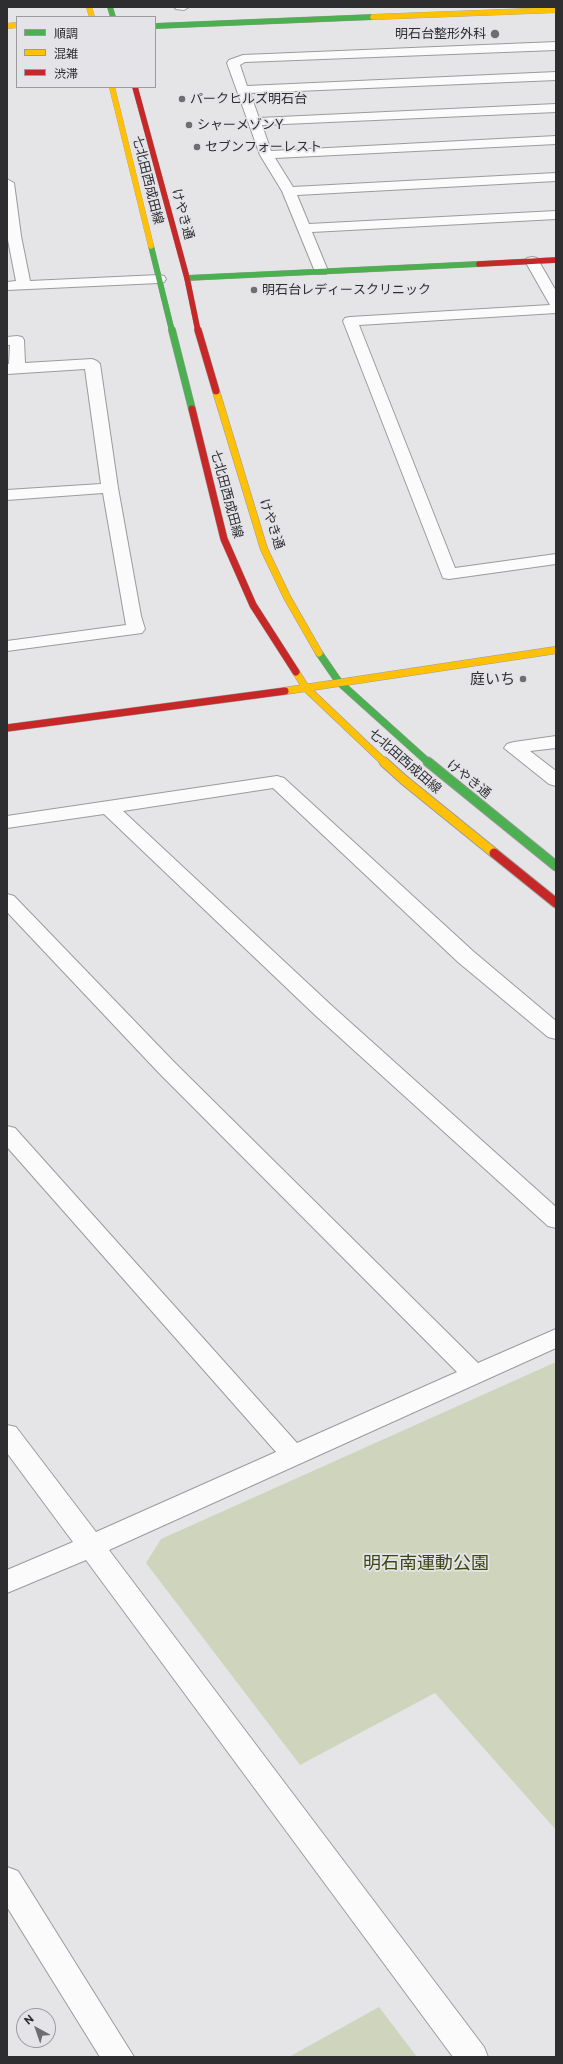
<!DOCTYPE html>
<meta charset="utf-8">
<style>
body{margin:0}
#map{position:relative;width:563px;height:2064px;overflow:hidden;background:#e5e4e7;font-family:Commissioner,"Noto Sans JP",sans-serif}
canvas{display:block}
.frame{position:absolute;inset:0;border:8px solid #2e2e30;pointer-events:none}
.legend{position:absolute;left:16px;top:16px;width:140px;height:72px;box-sizing:border-box;background:#e4e3e8;border:1px solid #9b9b9e;margin:0;padding:5px 7px;list-style:none;font-size:12px;color:#2e2e30}
.legend li{display:flex;align-items:center;gap:8px;height:20px}
.legend b{width:20px;border:1px solid #9b9b9e}
.north{position:absolute;left:16px;top:2008px;width:40px;height:40px;box-sizing:border-box;background:#e4e3e8;border:1px solid #9b9b9e;border-radius:50%;rotate:320deg;font-size:11px;font-weight:700;line-height:16px;text-align:center;color:#2e2e30}
.north::after{content:'';display:block;margin:auto;width:14px;height:18px;background:#6e6e70;clip-path:polygon(50% 0,100% 100%,50% 72%,0 100%)}
</style>
<div id="map">
<canvas width="563" height="2064"></canvas>
<div class="frame"></div>
<ul class="legend">
<li><b style="height:5px;background:#4caf50"></b>順調</li>
<li><b style="height:5px;background:#ffc107"></b>混雑</li>
<li><b style="height:5px;background:#c62828"></b>渋滞</li>
</ul>
<div class="north">N</div>
</div>
<script>
const context = document.querySelector('canvas').getContext('2d');
context.lineJoin = 'round';
function paint(path, color) {
  context.fillStyle = color;
  context.fill(path, 'evenodd');
}
function shape(rows) {
  const path = new Path2D();
  for (const r of rows) {
    path.moveTo(r[0], r[1]);
    for (let i = 2; i < r.length; i += 2) path.lineTo(r[i], r[i + 1]);
  }
  return path;
}
function stroke(path, color, width, dash) {
  context.strokeStyle = color;
  context.lineWidth = width;
  context.lineCap = dash ? 'butt' : 'round';
  context.setLineDash(dash || []);
  context.stroke(path);
}
function drawText(font, color, halo, rows, align = 'center') {
  context.font = font + ' Commissioner,"Noto Sans JP",sans-serif';
  context.lineWidth = 3.5;
  context.setLineDash([]);
  context.textBaseline = 'middle';
  context.strokeStyle = halo;
  context.fillStyle = color;
  for (const [text, x, y, turn = 0] of rows) {
    context.save();
    context.translate(x, y);
    context.rotate((+turn || 0) * Math.PI / 180);
    context.textAlign = isNaN(turn) ? turn : align;
    if (halo) context.strokeText(text, 0, 0);
    context.fillText(text, 0, 0);
    context.restore();
  }
}
const green = shape([
 [556,1362,556,1830,435,1693,300,1765,146,1563,161,1539],
 [379,2007,417,2057,289,2057]
]);
const lane = shape([
 [174,7,189,7,184,10,176,9,174,7]
]);
const street = shape([
 [556,42,556,50,245,62,240,65,247,86,556,72,556,80,250,93,259,118,556,104,556,112,262,125,271,151,556,136,556,144,275,158,293,187,556,173,556,181,297,195,309,224,556,211,556,219,312,232,328,271,326,274,316,274,282,191,260,155,227,63,229,60,243,55,556,42],
 [7,179,14,183,21,236,30,281,159,275,164,276,166,279,164,282,159,283,7,290,7,282,16,281,7,235,7,179],
 [532,257,537,258,556,291,556,313,359,325,455,568,556,554,556,564,449,579,443,578,343,321,345,318,350,317,550,305,525,261,527,258,532,257],
 [17,336,22,337,24,340,25,363,92,359,97,361,100,364,118,488,141,616,145,629,142,633,7,651,7,641,126,625,103,493,7,500,7,490,101,484,85,369,7,374,7,364,9,364,10,345,7,345,7,337,17,336],
 [556,736,556,748,530,751,556,771,556,786,549,784,504,748,507,744,514,742,556,736],
 [277,776,284,778,474,952,556,1021,556,1039,548,1037,458,962,273,788,123,811,331,1005,556,1207,556,1228,548,1226,315,1015,104,814,7,828,7,816,277,776],
 [7,894,14,896,175,1063,478,1363,556,1329,556,1348,109,1550,484,2047,488,2057,453,2057,86,1560,7,1593,7,1570,73,1542,7,1453,7,1425,16,1427,96,1532,276,1452,7,1147,7,1126,15,1128,297,1443,457,1372,159,1073,7,912,7,894],
 [7,1867,18,1871,134,2057,100,2057,7,1907,7,1867]
]);
const fastFar2 = shape([
 [110,7,113,17],
 [155,26,373,17],
 [151,246,172,331],
 [187,278,479,264]
]);
const fastFar1 = shape([
 [172,330,192,409],
 [319,653,339,682,429,763]
]);
const fast = shape([
 [428,762,556,866]
]);
const slowFar2 = shape([
 [89,7,92,17],
 [373,17,556,10],
 [7,26,17,25],
 [112,87,151,246]
]);
const slowFar1 = shape([
 [216,391,264,549,287,597,319,653],
 [296,672,306,688,385,763],
 [285,691,556,650]
]);
const slow = shape([
 [384,762,404,780,494,853]
]);
const jamFar2 = shape([
 [135,87,187,278,198,331],
 [479,264,556,260]
]);
const jamFar1 = shape([
 [198,330,216,391],
 [192,409,224,539,253,605,296,672],
 [7,728,285,691]
]);
const jam = shape([
 [494,853,556,903]
]);
const markers = [
 [495,34,5,"#6e6e70"],
 [182,99,4,"#6e6e70"],
 [189,125,4,"#6e6e70"],
 [197,147,4,"#6e6e70"],
 [254,290,4,"#6e6e70"],
 [523,679,4,"#6e6e70"]
];
const farPoinames = [
 ["明石台整形外科",486,34,"right"],
 ["パークヒルズ明石台",190,99],
 ["シャーメゾンY",197,125],
 ["セブンフォーレスト",205,147],
 ["明石台レディースクリニック",262,290]
];
const farStreetnames = [
 ["七北田西成田線",148,180,76],
 ["けやき通",183,214,75],
 ["七北田西成田線",227,494,75],
 ["けやき通",272,524,72],
 ["七北田西成田線",405,761,41],
 ["けやき通",469,779,39]
];
const poiNames = [
 ["庭いち",515,679]
];
const nearParknames = [
 ["明石南運動公園",426,1563]
];
paint(green, '#ced5bc');
stroke(lane, '#9b9b9d', 2);
stroke(street, '#9b9b9d', 2);
stroke(fastFar2, '#9b9b9d', 6);
stroke(fastFar1, '#9b9b9d', 8);
stroke(fast, '#9b9b9d', 11);
stroke(slowFar2, '#9b9b9d', 6);
stroke(slowFar1, '#9b9b9d', 8);
stroke(slow, '#9b9b9d', 11);
stroke(jamFar2, '#9b9b9d', 6);
stroke(jamFar1, '#9b9b9d', 8);
stroke(jam, '#9b9b9d', 11);
paint(lane, '#fbfbfb');
paint(street, '#fbfbfb');
stroke(fastFar2, '#4caf50', 5.5);
stroke(fastFar1, '#4caf50', 7);
stroke(fast, '#4caf50', 9);
stroke(slowFar2, '#ffc107', 5.5);
stroke(slowFar1, '#ffc107', 7);
stroke(slow, '#ffc107', 9);
stroke(jamFar2, '#c62828', 5.5);
stroke(jamFar1, '#c62828', 7);
stroke(jam, '#c62828', 9);
for (const [x, y, r, color] of markers) {
  const dot = new Path2D();
  dot.arc(x, y, r, 0, 2 * Math.PI);
  context.fillStyle = color;
  context.fill(dot);
  stroke(dot, '#e4e3e8', 1.5);
}
drawText('13px', '#2e2e30', '#e4e3e8', farPoinames, 'left');
drawText('13px', '#2e2e30', '#e4e3e8', farStreetnames);
drawText('15px', '#2e2e30', '#e4e3e8', poiNames, 'right');
drawText('18px', '#3d4712', '#e4e3e8', nearParknames);
</script>
